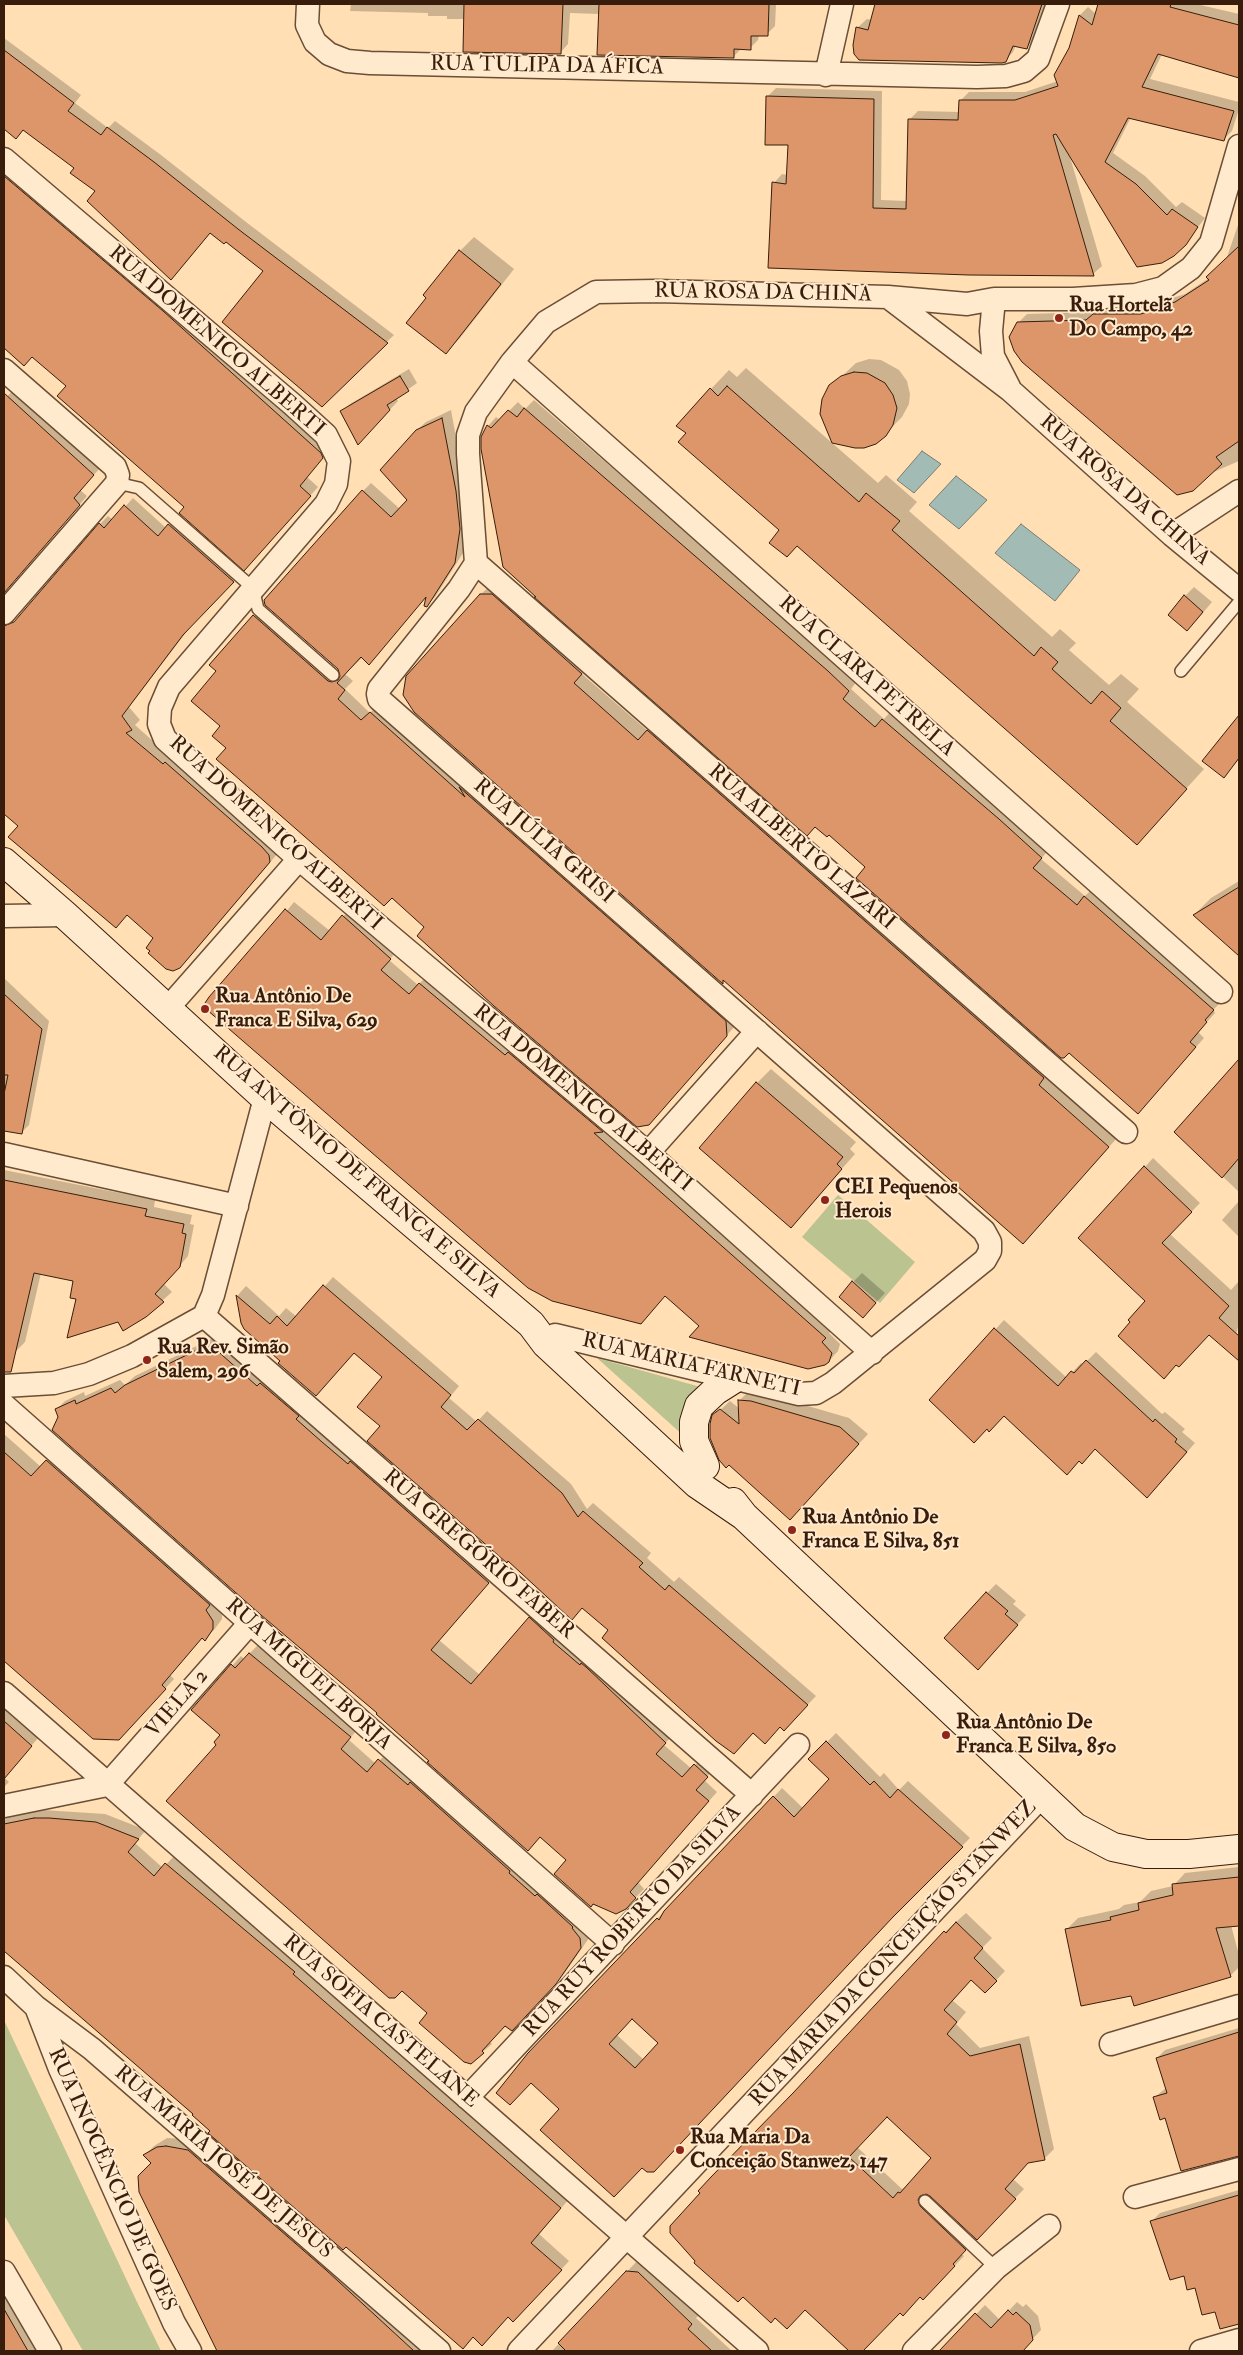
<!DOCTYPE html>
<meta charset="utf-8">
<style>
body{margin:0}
#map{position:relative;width:1243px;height:2355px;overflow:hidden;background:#ffdfb3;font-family:"IM FELL Double Pica",serif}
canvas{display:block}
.frame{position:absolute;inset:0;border:5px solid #391d0c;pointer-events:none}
</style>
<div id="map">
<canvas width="1243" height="2355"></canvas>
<div class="frame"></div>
</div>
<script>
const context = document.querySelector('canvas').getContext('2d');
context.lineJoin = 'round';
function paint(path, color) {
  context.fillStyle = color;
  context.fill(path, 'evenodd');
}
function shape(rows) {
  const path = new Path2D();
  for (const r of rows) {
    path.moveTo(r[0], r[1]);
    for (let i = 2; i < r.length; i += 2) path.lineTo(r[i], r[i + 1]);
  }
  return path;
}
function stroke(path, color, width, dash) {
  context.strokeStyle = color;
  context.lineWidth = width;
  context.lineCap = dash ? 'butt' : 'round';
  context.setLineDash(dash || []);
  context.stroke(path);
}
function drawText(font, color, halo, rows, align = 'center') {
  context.font = font + ' "IM FELL Double Pica",serif';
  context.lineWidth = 4;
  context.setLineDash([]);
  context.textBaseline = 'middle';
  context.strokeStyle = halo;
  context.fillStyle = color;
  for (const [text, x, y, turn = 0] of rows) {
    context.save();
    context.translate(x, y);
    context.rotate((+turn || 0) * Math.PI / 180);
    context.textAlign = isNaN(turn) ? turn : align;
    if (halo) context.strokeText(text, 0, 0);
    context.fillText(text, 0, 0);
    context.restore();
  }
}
const green = shape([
 [838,1195,915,1262,880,1303,802,1237],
 [597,1358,704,1388,685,1437],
 [4,2020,137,2302,161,2351,83,2351,4,2215]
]);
const water = shape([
 [922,451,941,464,914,493,897,480,922,451],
 [956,476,987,500,959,529,929,505,956,476],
 [1021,524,1080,570,1055,601,995,553,1021,524]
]);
const shadow = shape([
 [351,4,799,4,776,5,775,26,767,34,759,34,758,40,750,48,742,48,733,57,600,14,570,13,568,44,560,53,464,19,447,19,447,16,428,16,428,13,350,11],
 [876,4,1049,4,1036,38,1026,48,1016,45,1013,52,1003,62,857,28,867,19,872,20],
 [1099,4,1196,4,1239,14,1239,77,1162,54,1150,79,1239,102,1239,109,1232,131,1223,140,1131,117,1113,153,1145,176,1176,207,1182,202,1205,218,1185,244,1070,157,1102,266,1093,274,774,183,782,174,788,175,789,144,767,97,776,88,882,91,881,200,907,201,909,120,918,111,960,112,960,101,969,92,1025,92,1058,81,1080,15,1088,7,1096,14],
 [4,38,81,95,75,103,108,128,115,121,161,155,246,222,394,335,322,405,265,271,226,240,211,232,171,279,76,168,24,129,16,137,4,127],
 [4,162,330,449,307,477,318,487,252,561,186,507,68,386,33,356,24,365,4,347],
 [1239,222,1239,461,1209,474,1018,323,1027,314,1096,312,1103,306,1151,305,1185,294,1209,278,1226,260],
 [474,237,514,269,460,338,446,352,425,295,460,251],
 [869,359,881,360,899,370,907,381,910,394,909,404,902,417,888,431,841,377,856,363],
 [746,368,878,483,886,475,917,502,909,511,1052,637,1060,629,1076,643,1069,650,1109,685,1121,674,1139,689,1127,702,1204,769,1137,843,781,530,688,433,711,389,729,370,737,377],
 [409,369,417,383,396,398,398,401,365,436,342,412,350,404],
 [15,388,101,467,80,490,87,496,4,592,4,400],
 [534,400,837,663,857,681,851,689,884,719,891,711,1050,848,1041,859,1085,896,1093,888,1222,1001,1213,1010,1215,1013,1198,1032,1204,1038,1147,1103,867,867,482,437,488,426,496,417,500,420,518,402,525,409],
 [451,410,464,482,468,519,463,553,435,597,427,605,428,595,345,674,353,681,345,689,370,713,379,704,735,1026,657,1115,425,927,228,748,222,726,218,671,211,665,263,607,337,672,342,674,363,491,371,483,400,509,409,500,416,431,426,422],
 [133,498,166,528,178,516,242,573,191,626,129,707,140,720,135,725,278,853,188,959,155,938,20,826,4,807,4,645,100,524,108,516,113,520],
 [491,585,590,664,582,674,648,731,657,722,1117,1138,1032,1233,725,980,723,982,481,594],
 [1194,587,1212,602,1196,621,1185,596],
 [1239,717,1239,759,1224,777,1204,761],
 [1239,881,1239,955,1194,915,1211,898],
 [294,902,330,931,352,907,399,949,389,960,418,985,428,975,834,1328,829,1333,840,1344,838,1351,829,1361,700,1326,666,1295,528,1287,207,1009],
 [4,978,49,1021,29,1125,21,1133,4,1130],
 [1239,1061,1239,1192,1176,1132],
 [771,1069,856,1142,850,1149,855,1154,791,1226,757,1083],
 [1153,1158,1200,1203,1170,1234,1231,1290,1239,1281,1239,1322,1235,1340,1209,1333,1146,1301,1145,1167],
 [4,1170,155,1200,154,1207,192,1215,190,1224,194,1225,188,1256,164,1284,172,1292,145,1316,118,1321,77,1298,74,1280,41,1273,25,1342,15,1352,4,1351],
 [1239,1201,1239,1237,1222,1220],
 [862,1273,885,1293,872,1307,853,1282],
 [333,1277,459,1386,449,1398,477,1422,487,1411,571,1484,587,1509,593,1503,651,1553,647,1558,674,1582,679,1577,816,1696,793,1720,781,1725,753,1731,610,1630,382,1426,384,1377,354,1352,282,1360,242,1322,238,1295,246,1286,279,1316,286,1308,297,1317],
 [1004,1320,1067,1378,1081,1363,1083,1365,1096,1352,1162,1414,1165,1412,1185,1429,1182,1432,1195,1443,1156,1487,1095,1448,1004,1415,931,1400],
 [211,1339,222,1339,497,1573,439,1640,480,1675,538,1609,674,1733,664,1745,692,1769,703,1756,716,1767,704,1780,717,1792,638,1882,644,1889,625,1908,540,1836,431,1760,59,1417,56,1410,65,1401,84,1392,85,1396,120,1380,125,1385,135,1376],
 [749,1391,760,1392,849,1418,868,1434,799,1509,714,1416,730,1401,740,1409,740,1400],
 [4,1434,41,1467,56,1451,222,1611,222,1619,214,1630,204,1639,202,1637,170,1675,174,1679,128,1729,94,1738,4,1659],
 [996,1584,1016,1601,1013,1604,1026,1615,978,1669,987,1593],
 [258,1645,359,1727,349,1740,376,1764,388,1752,589,1928,589,1938,564,1974,521,2020,505,2024,490,2042,492,2044,470,2063,218,1745,221,1735,192,1710,241,1656,244,1659],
 [4,1706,39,1737,4,1777,9,1782,4,1787],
 [836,1733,880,1777,884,1773,899,1790,908,1781,970,1838,902,1907,663,2162,560,2108,528,2054,782,1788,804,1809,831,1779,810,1759],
 [633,2018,660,2043,644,2060,617,2035],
 [43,1810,105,1814,146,1830,135,1843,163,1868,174,1856,569,2199,539,2234,569,2261,522,2312,508,2316,473,2336,212,2131,4,1947,4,1835,7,1834,4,1829,4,1821,8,1816],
 [1239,1867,1239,1925,1231,1925,1239,1955,1239,1967,1230,1976,1132,1995,1066,1930,1078,1918,1119,1909,1124,1905,1140,1902,1151,1891,1173,1886,1185,1873],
 [966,1913,992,1938,982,1948,1005,1971,985,1992,971,1979,952,2000,966,2012,956,2024,980,2048,1029,2036,1054,2149,1044,2159,1028,2162,1013,2179,1024,2189,977,2238,927,2193,929,2197,975,2240,961,2254,964,2256,923,2299,920,2296,900,2311,862,2351,851,2351,805,2309,794,2094,945,1932],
 [887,2116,933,2158,909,2185,902,2189,857,2147],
 [1239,2028,1239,2156,1166,2117,1155,2097,1166,2088,1157,2058,1165,2050],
 [167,2138,185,2139,433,2351,218,2351,141,2192,153,2162,145,2155,154,2146],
 [1239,2190,1239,2322,1221,2328,1216,2310,1196,2286,1151,2222,1160,2213],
 [637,2261,648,2262,701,2313,696,2318,732,2351,552,2351],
 [4,2282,44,2351,4,2351],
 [1017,2302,1023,2307,1026,2304,1038,2316,1041,2330,1021,2351,941,2351,985,2305,1000,2320]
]);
const building = shape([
 [464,4,563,4,561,54,463,52,464,4],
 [599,4,769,4,768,36,751,36,751,50,734,49,734,58,597,55,599,4],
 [875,4,1042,4,1027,49,1013,46,1006,62,1002,63,859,60,854,54,853,45,856,27,868,30,875,4],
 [1098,4,1171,4,1170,7,1239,25,1239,78,1158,54,1142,87,1234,111,1224,141,1128,118,1105,162,1136,184,1167,215,1172,209,1198,227,1186,245,1174,256,1162,263,1137,267,1056,134,1053,135,1094,276,969,275,768,268,772,182,786,184,788,145,765,145,766,96,874,99,873,208,906,209,908,119,958,120,959,100,1015,100,1058,86,1054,75,1069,48,1079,15,1092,25,1098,4],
 [4,50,74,103,68,111,101,135,107,127,154,162,238,229,388,343,322,407,222,322,263,271,226,242,224,244,210,233,171,280,87,201,95,191,70,173,74,168,23,130,16,139,4,129,4,50],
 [4,176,163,311,321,453,323,458,300,486,311,496,244,571,179,513,184,507,57,396,66,386,32,357,24,366,4,348,4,176],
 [1239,246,1239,441,1216,457,1222,464,1193,491,1177,495,1022,362,1014,351,1009,337,1017,322,1086,320,1093,314,1141,314,1175,302,1209,280,1206,277,1239,246],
 [459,250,501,284,446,354,406,323,426,298,423,295,459,250],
 [854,372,867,373,885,383,893,395,897,408,893,425,886,436,876,444,864,448,855,448,832,443,820,414,822,399,829,385,841,376,854,372],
 [400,376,409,391,387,405,390,410,358,445,340,411,400,376],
 [727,386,859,502,866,493,900,521,892,530,1034,656,1041,647,1058,662,1052,669,1091,704,1102,691,1121,708,1110,721,1187,789,1137,845,797,546,787,557,769,543,779,530,678,442,686,433,676,426,710,388,718,396,727,386],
 [4,393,94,475,74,498,80,505,4,593,4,393],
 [524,408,828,671,849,691,843,699,875,727,882,719,999,819,1042,858,1033,868,1077,905,1084,896,1214,1010,1205,1020,1207,1022,1190,1042,1196,1047,1138,1114,1069,1053,1064,1058,1061,1058,856,878,865,867,829,835,827,837,815,827,807,836,534,597,536,597,503,567,481,449,481,437,487,425,491,428,508,410,517,417,524,408],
 [442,418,456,491,460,529,455,563,427,607,424,606,426,597,369,665,361,657,337,683,345,690,338,699,361,720,370,712,465,797,459,787,726,1021,727,1036,649,1125,637,1127,494,1006,417,936,424,927,392,898,384,906,216,759,226,748,212,736,220,726,191,701,216,671,209,665,253,615,328,681,332,682,338,680,340,676,338,669,265,605,264,600,362,490,391,517,407,500,380,470,416,430,442,418],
 [124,505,158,536,168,524,234,582,183,635,122,716,132,730,126,733,163,764,165,762,262,847,269,855,270,862,180,968,173,971,166,969,148,953,150,951,146,948,153,938,127,915,116,928,8,837,18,826,4,814,4,626,14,622,99,523,104,528,124,505],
 [480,594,492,594,582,674,574,683,638,740,647,730,1044,1078,1039,1085,1109,1147,1023,1244,723,980,723,984,414,712,403,695,406,676,480,594],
 [1184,595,1203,612,1187,631,1168,615,1184,595],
 [1239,715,1239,758,1224,778,1202,761,1239,715],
 [1239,887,1239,956,1193,915,1239,887],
 [285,909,321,940,342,915,391,959,381,970,409,994,419,983,505,1055,508,1052,603,1132,594,1133,826,1338,822,1342,832,1353,829,1362,825,1365,808,1369,689,1337,699,1326,665,1296,641,1324,552,1301,528,1288,206,1009,205,1003,209,997,285,909],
 [4,994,42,1029,22,1134,4,1131,4,1094,8,1075,4,1075,4,994],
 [1239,1059,1239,1158,1222,1178,1174,1132,1239,1059],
 [756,1082,843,1157,837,1164,842,1169,791,1228,699,1148,756,1082],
 [1144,1166,1192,1212,1162,1243,1229,1306,1219,1318,1239,1336,1239,1361,1209,1335,1179,1367,1176,1365,1164,1379,1118,1336,1130,1322,1128,1320,1145,1301,1078,1238,1144,1166],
 [4,1180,147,1209,145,1216,184,1224,182,1233,186,1234,180,1267,155,1294,164,1302,146,1317,123,1331,118,1322,67,1338,76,1299,70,1298,73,1281,34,1273,11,1372,4,1372,4,1180],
 [852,1281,876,1303,863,1318,839,1297,852,1281],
 [323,1285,451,1395,441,1407,467,1430,478,1419,562,1493,578,1517,583,1511,643,1563,639,1567,665,1590,669,1585,808,1705,784,1731,780,1727,765,1744,753,1733,734,1754,716,1741,602,1638,608,1630,582,1608,572,1620,508,1561,507,1563,367,1441,380,1426,357,1407,382,1377,354,1353,316,1396,278,1363,280,1361,244,1329,241,1323,236,1295,270,1324,277,1316,287,1326,323,1285],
 [994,1328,1058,1386,1071,1371,1074,1373,1086,1360,1153,1422,1155,1419,1177,1439,1175,1442,1187,1452,1147,1498,1095,1449,1082,1464,1079,1461,1067,1475,1004,1416,989,1432,987,1429,974,1443,929,1400,994,1328],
 [213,1347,257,1386,260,1383,299,1416,296,1419,322,1442,348,1464,350,1461,489,1583,431,1650,471,1684,529,1617,554,1640,553,1642,580,1665,581,1663,586,1667,666,1743,656,1754,682,1777,694,1764,708,1777,696,1790,709,1801,630,1892,636,1898,626,1909,616,1914,593,1904,591,1907,554,1874,566,1860,540,1837,528,1851,427,1762,429,1761,376,1714,377,1713,261,1615,52,1430,58,1417,55,1409,75,1400,76,1404,111,1388,115,1393,125,1385,201,1348,213,1347],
 [738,1400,751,1401,840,1427,859,1444,790,1520,729,1465,726,1468,719,1460,710,1438,710,1424,712,1415,720,1409,739,1424,738,1400],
 [4,1452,31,1476,46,1460,210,1605,206,1610,213,1621,213,1629,205,1641,202,1638,162,1685,166,1689,119,1740,93,1739,4,1661,4,1452],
 [986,1592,1008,1611,1005,1614,1018,1625,978,1670,944,1638,986,1592],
 [249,1653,351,1737,341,1749,367,1772,378,1759,408,1785,410,1782,510,1871,509,1873,535,1896,537,1894,573,1927,572,1928,580,1938,581,1948,556,1984,512,2031,505,2026,482,2051,484,2053,471,2064,464,2062,419,2023,427,2013,402,1991,395,1998,389,1998,166,1801,216,1745,214,1742,220,1735,191,1710,231,1664,235,1668,249,1653],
 [4,1721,32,1746,4,1779,4,1721],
 [826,1741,870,1785,874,1781,890,1798,898,1789,963,1847,893,1917,654,2172,647,2172,642,2168,614,2197,540,2130,559,2109,531,2083,510,2105,496,2093,528,2053,657,1918,659,1920,664,1911,773,1796,794,1817,829,1779,808,1759,826,1741],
 [632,2019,658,2043,635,2068,609,2044,632,2019],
 [34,1818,49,1818,96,1822,139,1839,128,1852,154,1876,165,1863,295,1972,293,1974,561,2208,531,2243,562,2270,513,2322,508,2317,482,2346,473,2337,463,2349,346,2247,343,2250,208,2133,210,2131,192,2115,193,2114,4,1951,4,1824,34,1818],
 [1239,1877,1239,1926,1216,1928,1231,1977,1134,2006,1131,1996,1081,2006,1065,1929,1111,1920,1110,1917,1139,1910,1138,1903,1173,1895,1172,1884,1239,1877],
 [956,1922,983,1948,974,1958,997,1981,985,1993,971,1980,944,2010,957,2022,947,2034,970,2056,1020,2044,1045,2160,1028,2163,1005,2189,1016,2199,977,2240,930,2196,926,2194,920,2196,918,2200,920,2206,966,2250,953,2264,955,2266,923,2300,920,2297,903,2316,900,2313,863,2351,849,2351,805,2310,787,2329,775,2318,771,2323,743,2297,738,2302,694,2263,695,2261,670,2233,670,2226,700,2193,698,2191,711,2177,793,2093,944,1931,946,1933,956,1922],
 [887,2117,931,2158,900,2193,898,2192,893,2198,849,2157,887,2117],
 [1239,2032,1239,2156,1181,2171,1165,2118,1160,2120,1153,2097,1167,2093,1156,2058,1239,2032],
 [166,2146,188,2150,326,2270,414,2351,217,2351,139,2192,138,2176,151,2163,143,2155,157,2147,166,2146],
 [1239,2195,1239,2324,1220,2329,1215,2312,1202,2315,1195,2288,1187,2290,1184,2276,1170,2280,1150,2221,1239,2195],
 [626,2271,638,2272,692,2324,688,2329,712,2351,566,2351,558,2343,626,2271],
 [4,2309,28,2351,4,2351,4,2309],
 [1008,2310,1013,2315,1016,2312,1030,2325,1033,2340,1023,2351,939,2351,975,2313,991,2328,1008,2310]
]);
const service = shape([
 [117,483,139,488,253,588,258,609,333,675],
 [1181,671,1239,602],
 [925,2201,996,2268]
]);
const minor = shape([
 [308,4,307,25,315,42,329,54,347,61,370,63,977,77,1006,76,1024,71,1038,59,1058,4],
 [826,75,842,4],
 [4,159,292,404,326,435,339,461,336,484,326,504,169,687,160,708,159,724,165,739,299,859,648,1153,872,1353],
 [888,297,1010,390,1172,535,1239,590],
 [994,299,991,331,993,356,1009,387],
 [512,362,1221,992],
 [4,370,115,467,118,475,117,483,4,613],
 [1172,535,1239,491],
 [476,563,1126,1132],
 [4,916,65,915],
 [168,1008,299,859],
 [648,1153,757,1031],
 [4,1154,237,1206],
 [204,1316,752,1795],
 [546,1344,555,1335,799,1394,816,1393,833,1383,985,1260,990,1251,990,1242,984,1231,379,699,378,694,379,689,459,589,476,563,468,454,468,435,476,412,512,362,546,322,596,292,656,291,888,297,967,304,994,299,1073,299,1136,295,1163,288,1191,268,1211,243,1239,146],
 [4,1386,54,1383,89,1374,132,1356,204,1316,213,1295,265,1098],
 [4,1405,613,1944],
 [4,1693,757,2351],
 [4,1806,107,1785,250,1623],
 [4,1977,36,2007,92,2049,439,2351],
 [36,2007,60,2069,174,2323,190,2351],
 [1111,2044,1239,2006],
 [467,2098,798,1745],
 [1135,2197,1239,2169],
 [4,2272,50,2351],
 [519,2351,1042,1796],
 [914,2351,996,2268,1049,2226],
 [1201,2351,1239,2340]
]);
const secondary = shape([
 [4,862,65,915,265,1098,531,1324,546,1344,697,1484,744,1516],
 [705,1466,694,1441,694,1422,699,1406,715,1391,734,1379],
 [733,1502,744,1516,1075,1827,1113,1847,1146,1854,1189,1854,1239,1849]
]);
const markers = [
 [1059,318,5,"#8f2418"],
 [205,1009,5,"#8f2418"],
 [825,1200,5,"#8f2418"],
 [147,1360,5,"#8f2418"],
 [792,1530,5,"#8f2418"],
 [946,1735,5,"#8f2418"],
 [680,2150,5,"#8f2418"]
];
const streetNames = [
 ["RUA TULIPA DA ÁFICA",547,67,1],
 ["RUA ROSA DA CHINA",763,294,1],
 ["RUA DOMENICO ALBERTI",216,342,41],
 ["RUA ROSA DA CHINA",1124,491,41],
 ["RUA CLARA PETRELA",866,677,42],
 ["RUA DOMENICO ALBERTI",275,834,42],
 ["RUA JÚLIA GRISI",543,842,41],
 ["RUA ALBERTO LAZARI",801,848,41],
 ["RUA DOMENICO ALBERTI",582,1099,40],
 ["RUA ANTÔNIO DE FRANCA E SILVA",356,1173,41],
 ["RUA MARIA FARNETI",691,1366,13],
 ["RUA GREGÓRIO FABER",478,1555,41],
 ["RUA MIGUEL BORJA",308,1675,42],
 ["VIELA 2",178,1704,-49],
 ["RUA RUY ROBERTO DA SILVA",633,1922,-47],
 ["RUA MARIA DA CONCEIÇÃO STANWEZ",894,1954,-47],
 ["RUA SOFIA CASTELANE",380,2022,41],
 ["RUA MARIA JOSÉ DE JESUS",223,2163,41],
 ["RUA INOCÊNCIO DE GOES",111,2180,66]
];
const poiNames = [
 ["Rua Hortelã",1069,306],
 ["Do Campo, 42",1069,330],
 ["Rua Antônio De",215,997],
 ["Franca E Silva, 629",215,1021],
 ["CEI Pequenos",835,1188],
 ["Herois",835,1212],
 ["Rua Rev. Simão",157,1348],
 ["Salem, 296",157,1372],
 ["Rua Antônio De",802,1518],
 ["Franca E Silva, 851",802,1542],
 ["Rua Antônio De",956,1723],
 ["Franca E Silva, 850",956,1747],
 ["Rua Maria Da",690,2138],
 ["Conceição Stanwez, 147",690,2162]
];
paint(green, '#bbc391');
paint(water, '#a2bbb4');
stroke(water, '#787c71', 1);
paint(shadow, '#0003');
paint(building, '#dc9669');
stroke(building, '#391d0c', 1);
stroke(service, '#6a4e36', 14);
stroke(minor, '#6a4e36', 25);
stroke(secondary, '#391d0c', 30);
stroke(service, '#ffeace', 11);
stroke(minor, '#ffeace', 22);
stroke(secondary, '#ffeace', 28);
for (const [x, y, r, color] of markers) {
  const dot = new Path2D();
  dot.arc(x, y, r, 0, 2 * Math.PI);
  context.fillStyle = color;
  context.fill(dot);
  stroke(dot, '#ffeace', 2);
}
drawText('21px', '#391d0c', '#ffeace', streetNames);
drawText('bold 21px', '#391d0c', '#ffeace', poiNames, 'left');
</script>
